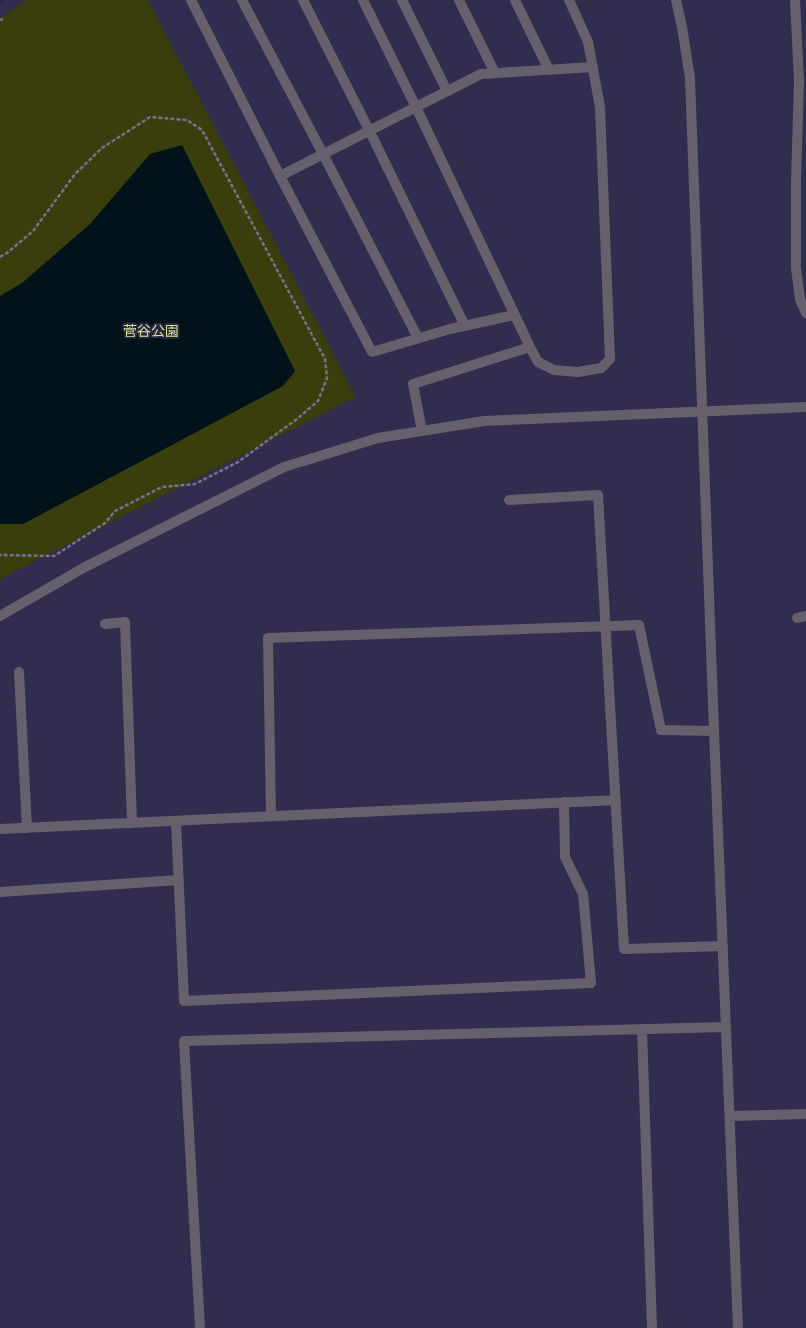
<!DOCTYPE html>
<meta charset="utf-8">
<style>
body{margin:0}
canvas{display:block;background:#282641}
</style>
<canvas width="806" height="1328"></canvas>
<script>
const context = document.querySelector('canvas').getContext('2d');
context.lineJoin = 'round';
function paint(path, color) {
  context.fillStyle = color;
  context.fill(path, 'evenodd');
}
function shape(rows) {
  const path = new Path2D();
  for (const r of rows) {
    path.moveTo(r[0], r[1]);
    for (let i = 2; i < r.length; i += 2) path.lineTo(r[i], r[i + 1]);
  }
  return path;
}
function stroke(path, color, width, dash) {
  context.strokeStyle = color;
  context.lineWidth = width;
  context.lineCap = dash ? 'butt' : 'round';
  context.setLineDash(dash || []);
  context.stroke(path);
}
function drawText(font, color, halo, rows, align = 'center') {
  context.font = font + ' "Open Sans","Noto Sans JP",sans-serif';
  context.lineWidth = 4;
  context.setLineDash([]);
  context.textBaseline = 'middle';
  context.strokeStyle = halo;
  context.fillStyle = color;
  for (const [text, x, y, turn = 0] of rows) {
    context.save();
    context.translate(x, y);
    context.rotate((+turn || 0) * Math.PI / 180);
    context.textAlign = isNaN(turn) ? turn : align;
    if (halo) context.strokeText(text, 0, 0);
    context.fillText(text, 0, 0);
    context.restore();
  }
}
const built = shape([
 [5,0,806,0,806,1328,0,1328,0,4]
]);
const green = shape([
 [26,0,148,0,356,397,0,579,0,18]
]);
const water = shape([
 [182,145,295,371,283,386,23,524,0,524,0,296,22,283,90,224,150,154]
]);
const path = shape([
 [0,20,2,19,0,22],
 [0,257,7,253,33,231,75,174,102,148,150,117,187,120,202,130,325,359,327,378,318,401,297,419,238,462,195,484,162,487,115,511,105,523,54,556,0,555]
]);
const minor = shape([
 [191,0,280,176,372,352,450,329,514,315],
 [242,0,323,154,418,338],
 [303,0,369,130,465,326],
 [363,0,416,107,530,347,538,362,554,370,578,372,601,368,610,359,600,107,588,42,569,0],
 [402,0,447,91],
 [459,0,495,73],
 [515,0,549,70],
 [676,0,682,27,690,78,714,731,738,1328],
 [795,0,799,81,796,181,796,268,800,299,806,313],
 [280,176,481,74,593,67],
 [422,431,413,384,530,347],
 [509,500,598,495,624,949,723,946],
 [0,616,85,567,284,467,378,438,484,421,806,407],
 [797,618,806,616],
 [105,624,125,622,132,823],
 [19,672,27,828],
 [271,816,268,638,639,625,661,730,714,731],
 [176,821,184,1001,591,983,583,894,565,857,564,802],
 [0,829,616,800],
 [0,892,179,880],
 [642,1029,652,1328],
 [730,1116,806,1114],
 [200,1328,184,1041,726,1027]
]);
const parkNames = [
 ["菅谷公園",151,332]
];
paint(built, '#302d4e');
paint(green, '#393e0c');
paint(water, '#01131a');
stroke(path, '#74738a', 2.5, [4, 2]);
stroke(minor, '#66606d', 10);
drawText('14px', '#d9e493', '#282641', parkNames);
</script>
